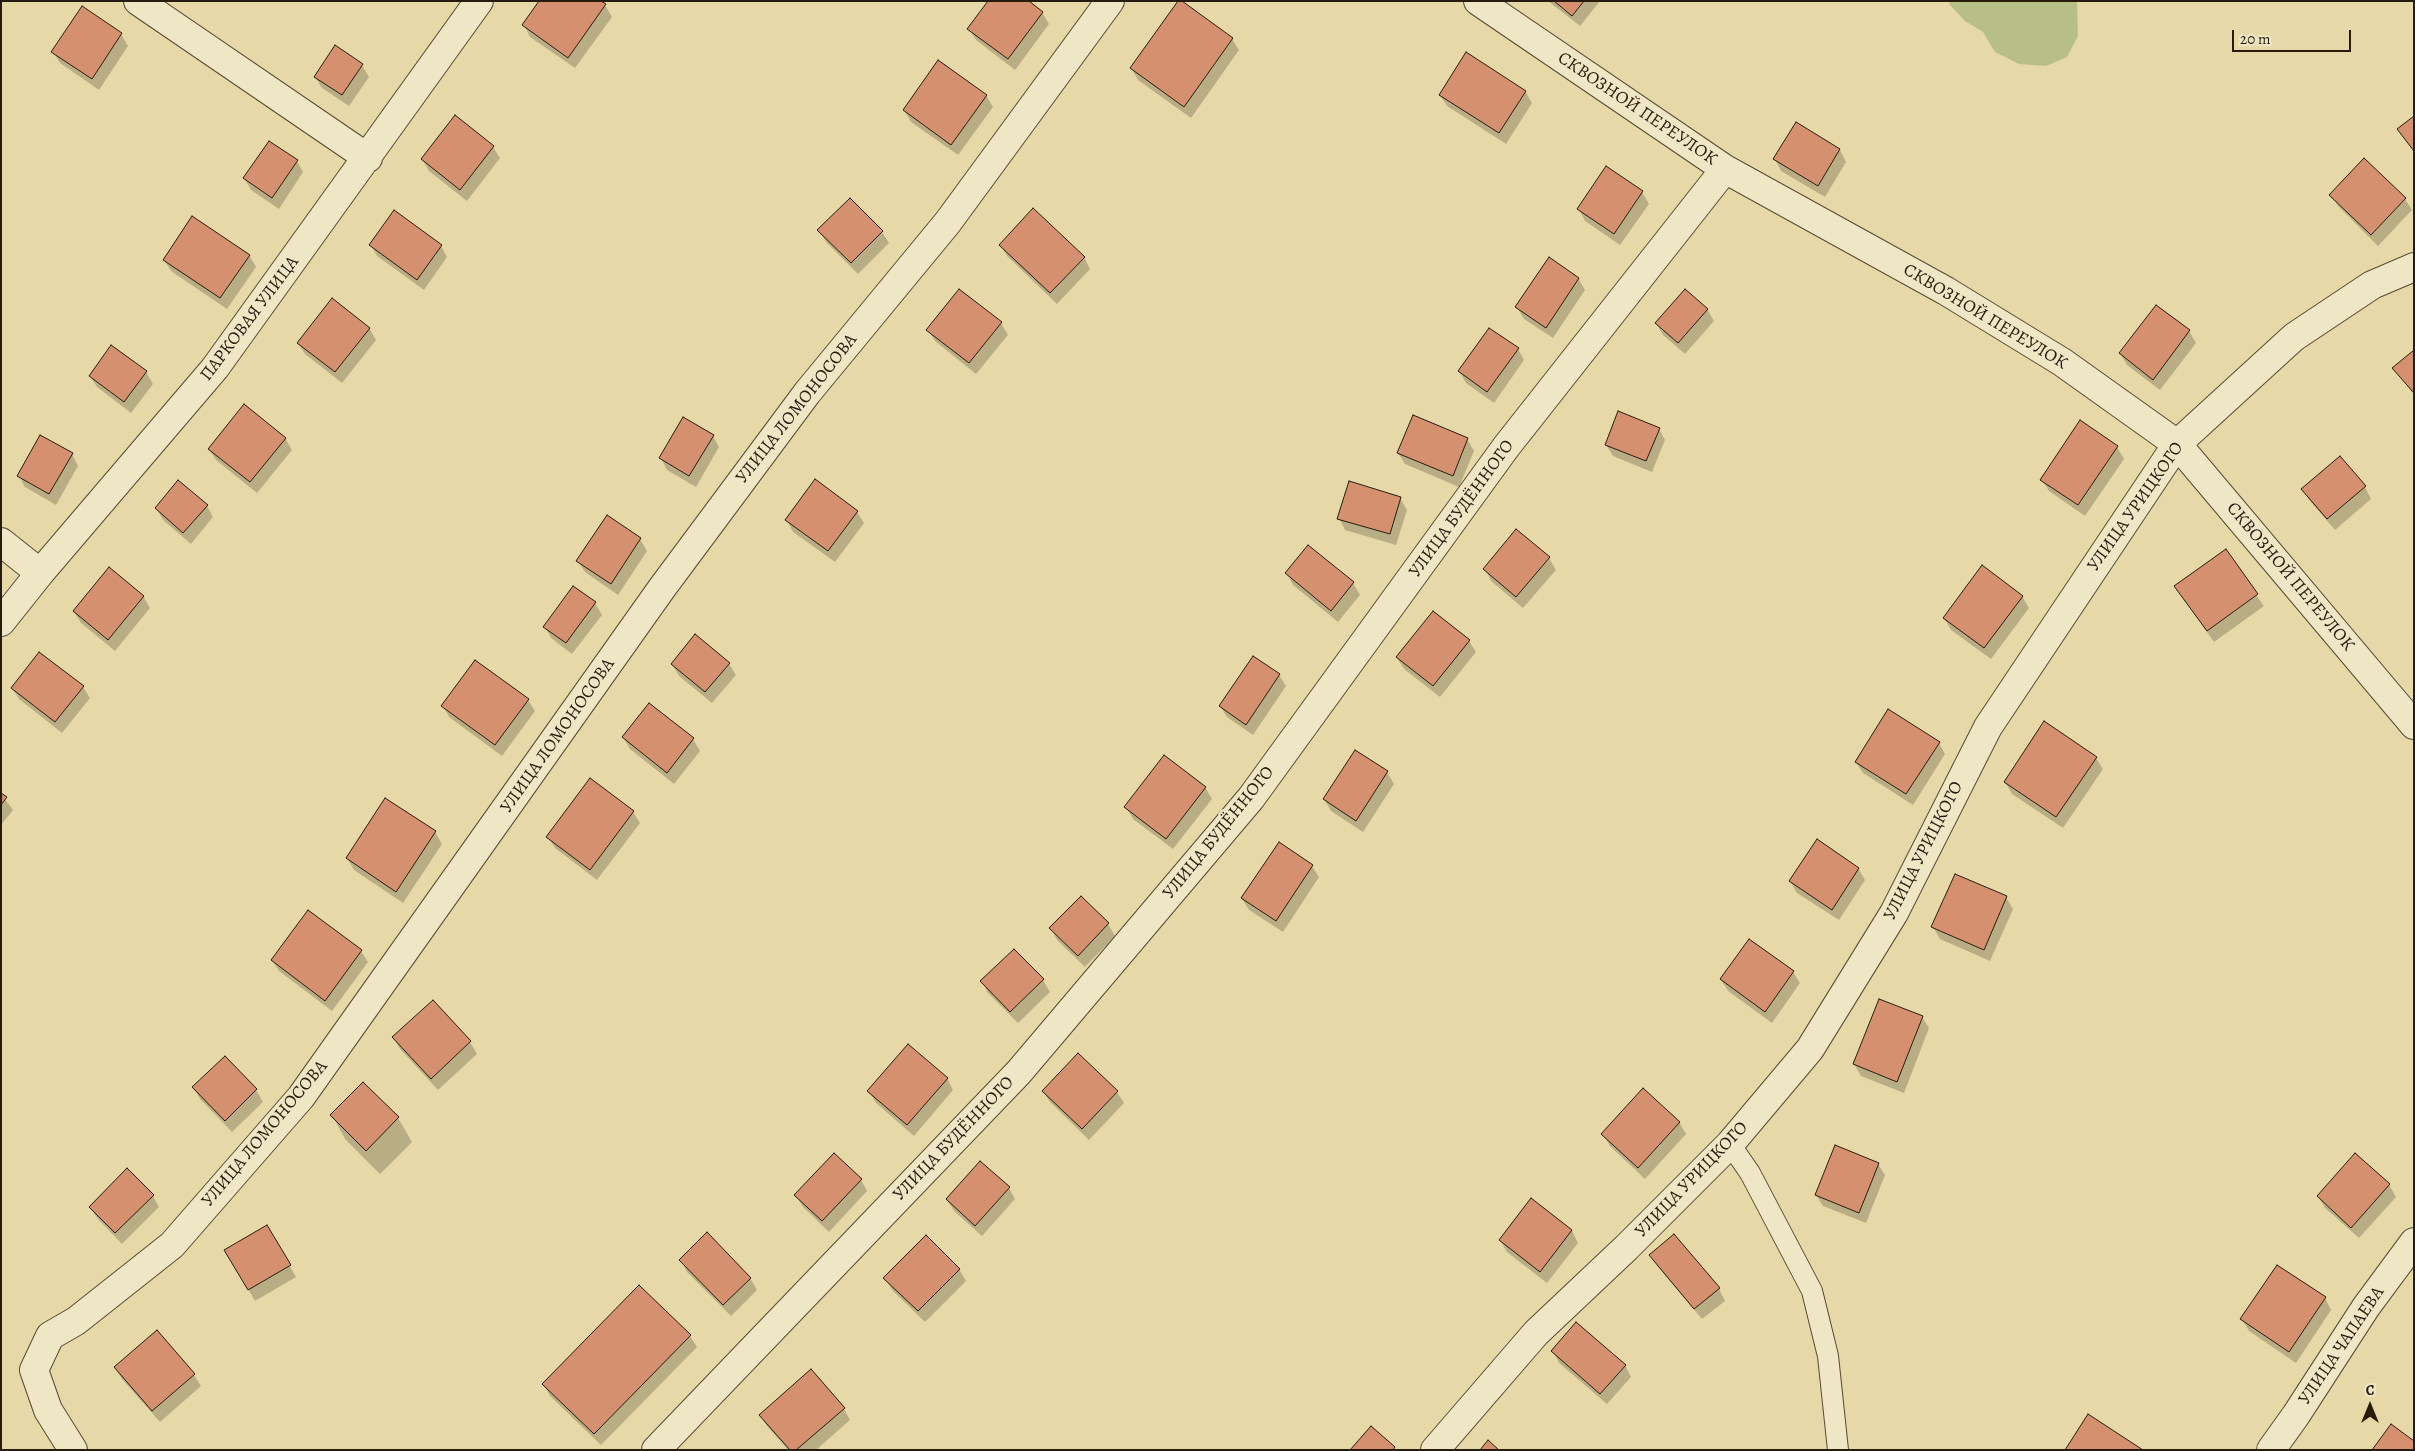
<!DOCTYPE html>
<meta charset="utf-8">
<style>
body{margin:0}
#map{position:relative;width:2415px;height:1451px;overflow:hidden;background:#e7d9a7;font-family:Alegreya,serif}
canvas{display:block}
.frame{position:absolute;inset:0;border:2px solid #271b0e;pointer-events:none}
.north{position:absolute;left:2345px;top:1381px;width:50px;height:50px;-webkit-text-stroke:4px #efe6c6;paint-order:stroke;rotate:0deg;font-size:14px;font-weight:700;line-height:20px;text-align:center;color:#271b0e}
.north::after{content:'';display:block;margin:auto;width:18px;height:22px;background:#271b0e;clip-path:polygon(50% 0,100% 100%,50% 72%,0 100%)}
.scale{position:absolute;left:2232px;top:30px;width:119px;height:22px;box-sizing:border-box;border:2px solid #271b0e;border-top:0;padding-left:6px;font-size:15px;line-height:18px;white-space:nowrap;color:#271b0e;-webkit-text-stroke:4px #efe6c6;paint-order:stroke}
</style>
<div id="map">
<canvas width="2415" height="1451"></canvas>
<div class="frame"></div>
<div class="north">С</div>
<div class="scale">20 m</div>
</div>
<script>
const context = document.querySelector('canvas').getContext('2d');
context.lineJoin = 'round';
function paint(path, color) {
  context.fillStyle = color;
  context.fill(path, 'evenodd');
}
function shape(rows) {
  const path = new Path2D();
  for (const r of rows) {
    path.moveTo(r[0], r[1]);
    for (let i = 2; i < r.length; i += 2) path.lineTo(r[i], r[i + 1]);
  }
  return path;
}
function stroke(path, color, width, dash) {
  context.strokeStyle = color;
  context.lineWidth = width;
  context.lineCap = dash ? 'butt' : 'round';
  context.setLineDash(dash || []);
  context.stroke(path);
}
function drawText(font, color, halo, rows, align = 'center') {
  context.font = font + ' Alegreya,serif';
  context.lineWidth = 5;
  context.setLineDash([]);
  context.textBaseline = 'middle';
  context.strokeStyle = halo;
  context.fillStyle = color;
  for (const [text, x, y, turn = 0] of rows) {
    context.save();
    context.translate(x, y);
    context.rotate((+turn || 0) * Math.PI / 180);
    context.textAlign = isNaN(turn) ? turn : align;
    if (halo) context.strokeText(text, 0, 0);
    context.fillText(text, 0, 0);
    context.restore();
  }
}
const green = shape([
 [1950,1,2077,1,2078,36,2067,57,2046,66,2019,64,1995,52,1983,32,1965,21,1949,4]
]);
const shadow = shape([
 [1180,1,1232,39,1239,50,1191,118,1138,80,1131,68],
 [1548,1,1600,1,1580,26],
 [605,5,612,17,575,68,530,37,524,25],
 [1042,12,1049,24,1015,70,976,40,969,29],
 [121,34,128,46,99,90,60,63,53,52],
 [362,65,369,77,349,106,322,88,315,77],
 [1525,91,1532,103,1506,144,1447,106,1440,95],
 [986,95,993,107,958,155,911,122,904,110],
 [455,117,493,147,500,158,467,201,429,171,422,159],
 [2414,117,2414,152,2398,129],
 [1796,124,1840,150,1846,162,1825,197,1781,171,1775,159],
 [297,161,303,172,279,209,251,190,244,178],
 [1642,192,1649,204,1620,245,1585,221,1579,209],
 [2331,195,2405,199,2412,210,2378,246,2338,206],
 [819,230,882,232,889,243,858,274,826,242],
 [371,245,441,246,447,257,424,290,377,256],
 [1000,245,1084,257,1090,269,1057,304,1007,256],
 [249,255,256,267,227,309,171,271,164,260],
 [1578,278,1585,290,1553,338,1524,319,1517,307],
 [1707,309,1714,321,1685,354,1663,335,1656,323],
 [1001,323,1008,335,976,374,935,341,928,330],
 [369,328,376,340,342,383,305,354,298,343],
 [2189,331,2196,343,2160,390,2127,365,2120,353],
 [1518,349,1524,360,1494,403,1466,383,1459,371],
 [2414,351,2414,395,2394,368],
 [146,372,153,384,131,413,97,387,90,376],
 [1659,429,1665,440,1652,472,1613,456,1606,445],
 [713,436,719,447,696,487,667,470,661,458],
 [285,438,292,450,257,493,216,460,209,449],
 [1467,439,1474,451,1459,487,1405,464,1398,453],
 [2117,447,2124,459,2085,516,2049,491,2042,480],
 [72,454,78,466,56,505,25,487,19,476],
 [2365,487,2371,499,2335,530,2310,501,2303,489],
 [1400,498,1407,510,1396,545,1345,530,1339,518],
 [207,506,213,517,191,544,163,520,156,508],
 [857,512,864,523,835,562,793,532,787,520],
 [607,517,640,539,647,551,618,595,585,572,578,561],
 [1308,547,1353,583,1360,595,1338,622,1293,585,1287,573],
 [2225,551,2264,606,2214,642,2183,598],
 [1549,558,1556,570,1523,608,1491,581,1485,569],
 [143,596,150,608,115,651,81,623,74,612],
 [2022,596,2029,608,1991,659,1951,630,1944,618],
 [595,603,602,615,572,654,551,638,545,627],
 [1469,641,1476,652,1440,697,1404,669,1397,658],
 [672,664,729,664,736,675,712,703,679,676],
 [1279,675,1286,686,1253,735,1227,717,1220,706],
 [83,687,90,698,62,733,19,699,12,688],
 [528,700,535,711,502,756,449,717,443,706],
 [649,705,693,739,700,751,674,784,630,749,623,737],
 [1939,743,1945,754,1913,805,1863,773,1856,762],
 [1355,751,1387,772,1394,784,1363,832,1331,811,1324,799],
 [2096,758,2103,769,2063,828,2012,794,2005,782],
 [1205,787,1212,799,1173,849,1133,819,1126,807],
 [1,794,13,810,1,825],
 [385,799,435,832,442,844,403,903,354,870,347,858],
 [633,812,640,823,597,880,555,848,548,837],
 [1312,866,1319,877,1283,932,1249,910,1242,899],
 [1858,868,1865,880,1839,920,1797,893,1790,881],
 [2006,897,2013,909,1990,961,1940,939,1933,927],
 [1081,898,1108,924,1115,936,1085,967,1057,940,1051,928],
 [1014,950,1043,980,1050,992,1018,1023,988,993,982,981],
 [361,951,368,962,332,1011,279,971,272,960],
 [1793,972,1800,983,1772,1023,1728,991,1721,980],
 [433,1002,470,1042,477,1054,438,1090,400,1049,394,1038],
 [1922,1017,1929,1028,1904,1093,1861,1076,1854,1064],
 [224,1058,256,1090,263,1102,232,1132,200,1099,194,1088],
 [947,1078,953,1090,914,1136,876,1103,869,1092],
 [1043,1091,1117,1092,1124,1103,1089,1140,1050,1102],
 [332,1115,398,1118,412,1142,380,1174,345,1139],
 [1679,1122,1686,1134,1645,1179,1610,1146,1603,1134],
 [1878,1164,1885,1175,1866,1223,1823,1206,1816,1195],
 [861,1180,867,1191,829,1232,803,1207,796,1195],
 [2389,1185,2396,1197,2359,1238,2325,1208,2318,1196],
 [1009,1188,1015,1199,982,1236,954,1211,947,1200],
 [153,1196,159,1207,122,1244,97,1218,90,1207],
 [1531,1200,1572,1231,1578,1243,1547,1283,1507,1252,1500,1240],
 [267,1227,296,1277,255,1301,226,1251],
 [1651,1255,1719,1289,1725,1301,1702,1319,1658,1267],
 [681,1260,750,1278,757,1290,731,1316,687,1272],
 [959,1269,966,1281,925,1322,892,1290,885,1278],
 [2325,1298,2331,1310,2296,1363,2249,1331,2242,1319],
 [690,1336,697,1347,601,1445,550,1396,544,1385],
 [1553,1351,1625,1365,1631,1377,1607,1404,1559,1363],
 [115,1368,194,1375,201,1386,160,1422,122,1379],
 [844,1409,850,1420,816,1450,788,1450,767,1426,760,1415]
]);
const building = shape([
 [539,1,601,1,606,4,568,58,522,25,539,1],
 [988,1,1029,1,1043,12,1008,59,967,29,988,1],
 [1178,1,1182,1,1233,38,1184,107,1130,68,1178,1],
 [1554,1,1584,1,1572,16,1554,1],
 [82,6,122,33,92,79,51,52,82,6],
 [335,45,363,64,342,95,314,77,335,45],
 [1466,52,1526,91,1499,133,1439,95,1466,52],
 [938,60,987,95,951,145,903,110,938,60],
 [455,115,494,146,460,190,421,159,455,115],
 [2414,116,2414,151,2397,129,2414,116],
 [1796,122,1840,149,1818,186,1773,159,1796,122],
 [269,141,298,160,272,198,243,178,269,141],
 [2364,158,2406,198,2371,235,2329,195,2364,158],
 [1606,166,1643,191,1614,234,1577,209,1606,166],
 [850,198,883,231,851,263,817,230,850,198],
 [1033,208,1085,257,1050,293,999,245,1033,208],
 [394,210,442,245,417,280,369,245,394,210],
 [192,216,250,255,220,298,163,260,192,216],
 [1549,257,1579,278,1546,328,1515,307,1549,257],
 [959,289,1002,322,969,363,926,330,959,289],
 [1685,289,1708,309,1678,343,1655,323,1685,289],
 [332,298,370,328,335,372,297,343,332,298],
 [2156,305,2190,330,2153,380,2119,353,2156,305],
 [1489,328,1519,348,1487,392,1458,371,1489,328],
 [111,345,147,371,124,402,89,376,111,345],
 [2414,350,2414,393,2392,368,2414,350],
 [244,404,286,438,250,482,208,449,244,404],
 [1618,411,1660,428,1646,461,1605,445,1618,411],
 [1413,415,1468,438,1453,476,1397,453,1413,415],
 [683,417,714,435,689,476,659,458,683,417],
 [2080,420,2118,446,2078,505,2040,480,2080,420],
 [40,435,73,453,49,494,17,476,40,435],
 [2340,456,2366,486,2327,519,2301,489,2340,456],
 [815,479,858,511,828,551,785,520,815,479],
 [178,480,208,505,183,533,155,508,178,480],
 [1349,481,1401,497,1390,534,1337,519,1349,481],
 [607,515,641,538,611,584,576,561,607,515],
 [1516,529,1550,557,1516,597,1483,569,1516,529],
 [1308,545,1354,582,1331,611,1285,573,1308,545],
 [2226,549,2258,594,2207,631,2174,586,2226,549],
 [1982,565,2023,596,1984,648,1943,618,1982,565],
 [109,567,144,596,108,640,73,611,109,567],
 [573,586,596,602,566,643,543,627,573,586],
 [1433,611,1470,640,1433,686,1396,657,1433,611],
 [695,634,730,663,705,692,671,664,695,634],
 [39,652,84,686,55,722,11,688,39,652],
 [1253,656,1280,674,1246,725,1219,706,1253,656],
 [475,660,529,699,495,745,441,706,475,660],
 [649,703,694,738,667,773,622,737,649,703],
 [1888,709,1940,742,1906,794,1855,762,1888,709],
 [2044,721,2097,757,2056,817,2004,782,2044,721],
 [1355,750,1388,771,1356,821,1323,799,1355,750],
 [1164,755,1206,787,1166,839,1124,807,1164,755],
 [590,778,634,811,590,870,546,837,590,778],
 [1,793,7,797,1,805,1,793],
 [385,798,436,831,396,892,346,858,385,798],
 [1817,839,1859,868,1832,910,1789,881,1817,839],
 [1279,842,1313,865,1276,921,1241,898,1279,842],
 [1955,874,2007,896,1984,950,1931,927,1955,874],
 [1081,896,1109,923,1078,956,1049,928,1081,896],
 [308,910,362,950,325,1001,271,960,308,910],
 [1749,939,1794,971,1765,1012,1720,979,1749,939],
 [1014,949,1044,979,1010,1012,980,981,1014,949],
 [1879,999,1923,1016,1897,1082,1853,1064,1879,999],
 [433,1000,471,1041,431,1079,392,1037,433,1000],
 [908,1044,948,1078,907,1125,867,1091,908,1044],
 [1078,1053,1118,1091,1082,1129,1042,1091,1078,1053],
 [225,1056,257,1089,225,1121,192,1087,225,1056],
 [363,1082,399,1117,366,1151,330,1115,363,1082],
 [1643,1088,1680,1122,1638,1168,1601,1134,1643,1088],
 [1835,1145,1879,1163,1859,1213,1815,1195,1835,1145],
 [834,1153,862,1179,822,1221,794,1195,834,1153],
 [2355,1153,2390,1184,2351,1228,2317,1196,2355,1153],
 [980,1161,1010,1187,975,1226,946,1199,980,1161],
 [127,1168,154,1195,115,1233,89,1207,127,1168],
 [1531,1198,1572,1230,1540,1272,1499,1240,1531,1198],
 [267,1225,291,1265,248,1290,224,1250,267,1225],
 [707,1232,751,1278,723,1305,679,1260,707,1232],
 [1674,1234,1720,1288,1694,1309,1649,1255,1674,1234],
 [926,1235,960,1269,918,1311,883,1278,926,1235],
 [2277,1265,2326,1297,2289,1352,2240,1319,2277,1265],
 [639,1285,691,1335,594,1434,542,1384,639,1285],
 [1576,1322,1626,1365,1600,1394,1551,1351,1576,1322],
 [157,1330,195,1374,152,1411,114,1367,157,1330],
 [811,1369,845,1408,796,1450,790,1450,759,1415,811,1369],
 [2088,1414,2143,1450,2065,1450,2088,1414],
 [2391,1424,2414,1441,2414,1450,2372,1450,2391,1424],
 [1371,1426,1395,1447,1393,1450,1350,1450,1371,1426],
 [1488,1440,1499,1450,1480,1450,1488,1440]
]);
const service = shape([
 [1730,1144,1750,1173,1812,1291,1828,1356,1838,1450]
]);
const minor = shape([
 [138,1,368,158],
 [1478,1,1725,169,1946,291,2062,362,2177,444,2414,725],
 [1,542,40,573],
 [1,622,40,573,215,368,479,1],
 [73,1450,48,1410,34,1370,50,1336,76,1321,172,1245,301,1097,662,588,807,393,948,222,1110,1],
 [656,1450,1019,1072,1251,798,1506,447,1725,169],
 [1435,1450,1536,1333,1626,1248,1730,1144,1810,1049,1894,913,1988,727,2177,444,2294,337,2372,285,2414,267],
 [2271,1450,2296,1415,2366,1307,2414,1242]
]);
const streetNames = [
 ["СКВОЗНОЙ ПЕРЕУЛОК",1637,109,34],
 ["СКВОЗНОЙ ПЕРЕУЛОК",1985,317,31],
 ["ПАРКОВАЯ УЛИЦА",250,319,-53],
 ["УЛИЦА ЛОМОНОСОВА",797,409,-52],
 ["УЛИЦА УРИЦКОГО",2136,507,-55],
 ["УЛИЦА БУДЁННОГО",1462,509,-54],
 ["СКВОЗНОЙ ПЕРЕУЛОК",2290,577,50],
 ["УЛИЦА ЛОМОНОСОВА",558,736,-55],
 ["УЛИЦА БУДЁННОГО",1219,833,-51],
 ["УЛИЦА УРИЦКОГО",1924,851,-63],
 ["УЛИЦА ЛОМОНОСОВА",265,1134,-50],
 ["УЛИЦА БУДЁННОГО",954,1139,-46],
 ["УЛИЦА УРИЦКОГО",1692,1180,-46],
 ["УЛИЦА ЧАПАЕВА",2342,1346,-56]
];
paint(green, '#b7bf86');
paint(shadow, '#0003');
paint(building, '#d5916f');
stroke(building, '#271b0e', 1);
stroke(service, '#574a34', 22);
stroke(minor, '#574a34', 30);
stroke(service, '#efe6c6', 20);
stroke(minor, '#efe6c6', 28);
drawText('18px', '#271b0e', '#efe6c6', streetNames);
</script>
